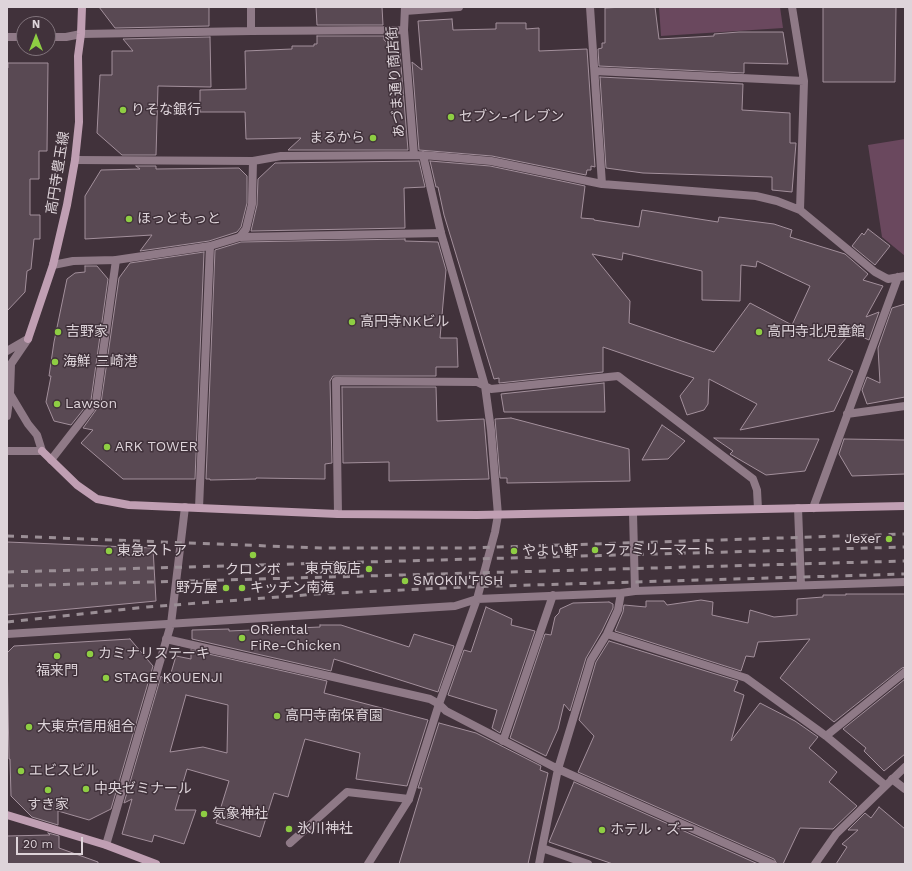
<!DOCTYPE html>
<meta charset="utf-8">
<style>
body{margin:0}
#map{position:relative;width:912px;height:871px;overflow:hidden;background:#41323b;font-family:"Work Sans",sans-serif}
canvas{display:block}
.frame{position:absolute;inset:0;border:8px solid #ded4da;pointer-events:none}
.north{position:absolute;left:16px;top:16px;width:40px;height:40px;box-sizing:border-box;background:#41323b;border:1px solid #80737b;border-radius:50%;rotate:0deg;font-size:11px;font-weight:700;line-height:16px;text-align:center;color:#ded4da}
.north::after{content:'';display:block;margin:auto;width:14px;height:18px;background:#8ece43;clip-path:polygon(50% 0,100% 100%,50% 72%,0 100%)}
.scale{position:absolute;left:16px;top:837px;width:67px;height:18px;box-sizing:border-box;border:2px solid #ded4da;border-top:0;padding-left:5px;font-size:12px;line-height:14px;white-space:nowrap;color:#ded4da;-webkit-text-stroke:3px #41323b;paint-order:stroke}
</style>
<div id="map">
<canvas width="912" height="871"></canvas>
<div class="frame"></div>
<div class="north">N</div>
<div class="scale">20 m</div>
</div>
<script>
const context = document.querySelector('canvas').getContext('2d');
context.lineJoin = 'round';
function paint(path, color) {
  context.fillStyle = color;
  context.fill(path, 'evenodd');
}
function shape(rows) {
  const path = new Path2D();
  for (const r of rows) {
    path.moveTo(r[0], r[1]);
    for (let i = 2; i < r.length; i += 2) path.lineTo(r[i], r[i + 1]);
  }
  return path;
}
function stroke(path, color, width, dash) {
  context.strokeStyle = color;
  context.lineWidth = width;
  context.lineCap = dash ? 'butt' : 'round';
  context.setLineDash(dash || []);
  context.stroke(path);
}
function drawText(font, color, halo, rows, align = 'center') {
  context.font = font + ' "Work Sans","Noto Sans JP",sans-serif';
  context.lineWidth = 3;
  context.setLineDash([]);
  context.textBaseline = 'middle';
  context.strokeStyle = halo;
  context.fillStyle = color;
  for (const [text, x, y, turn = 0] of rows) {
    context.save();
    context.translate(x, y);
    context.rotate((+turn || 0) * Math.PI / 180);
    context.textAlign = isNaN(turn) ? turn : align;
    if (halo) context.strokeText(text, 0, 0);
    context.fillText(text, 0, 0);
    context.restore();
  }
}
const green = shape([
 [659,7,780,7,783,28,661,36],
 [905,139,905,256,882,237,868,145]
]);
const building = shape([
 [99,7,209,7,209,26,115,28,99,7],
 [316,7,382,7,383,25,317,25,316,7],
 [625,7,655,7,659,39,714,36,714,34,739,32,783,32,788,64,744,63,744,73,599,66,598,49,602,48,602,43,605,43,605,8,625,7],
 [823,7,896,7,895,82,823,82,823,7],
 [452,19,453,30,496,29,496,23,526,23,526,29,539,28,539,51,587,49,595,167,591,166,591,170,587,170,586,175,492,156,419,150,412,62,422,70,418,21,452,19],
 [317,36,384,36,384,40,400,53,408,150,288,150,301,138,246,139,245,112,200,112,200,90,246,89,245,51,292,49,292,46,314,46,314,44,317,44,317,36],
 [210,37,211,87,158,86,156,155,122,155,97,133,100,75,112,75,112,51,133,51,123,39,210,37],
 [8,63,48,63,47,151,39,151,39,179,30,179,30,215,40,215,40,239,34,239,31,269,27,271,25,292,7,311,7,68,8,68,8,63],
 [600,77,743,84,742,110,790,113,790,143,796,143,792,192,772,190,772,177,643,173,606,168,600,77],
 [419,161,425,187,404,188,405,228,251,231,257,205,258,179,275,163,419,161],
 [430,161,490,166,585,186,581,218,594,219,594,220,639,227,642,210,718,222,719,217,774,224,792,230,790,237,845,254,868,274,863,280,883,286,866,317,879,312,869,340,851,332,828,360,853,371,834,411,740,430,757,404,709,379,708,404,704,410,687,415,680,396,694,378,603,347,603,372,499,383,499,378,494,379,444,215,438,187,436,187,430,161],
 [623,253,702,271,702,300,740,301,741,265,756,267,757,261,810,286,792,325,750,303,714,352,629,323,630,301,592,254,622,260,623,253],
 [136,166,156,166,156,169,239,168,247,176,247,203,241,227,237,232,209,241,140,251,152,235,85,239,85,196,101,170,140,169,136,166],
 [868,229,890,246,875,265,852,246,862,233,864,235,868,229],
 [405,239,405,241,438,242,446,270,440,338,457,338,458,367,436,367,436,376,333,376,330,381,332,463,325,464,325,479,256,478,256,479,210,480,210,479,206,479,215,250,241,242,405,239],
 [204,252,195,479,123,479,81,443,93,430,83,428,101,403,119,278,130,263,204,252],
 [85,266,97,266,108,279,91,400,71,425,54,421,46,402,51,376,49,376,54,342,67,279,75,273,85,272,85,266],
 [905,304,905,397,867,404,862,390,867,377,880,383,878,348,892,308,905,304],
 [604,383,605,412,504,412,501,394,604,383],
 [342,387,436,387,437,421,484,419,489,479,389,481,389,462,343,463,342,387],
 [511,418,629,449,630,481,507,483,507,478,500,478,495,419,511,418],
 [662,425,685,441,668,459,642,460,662,425],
 [714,438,819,439,805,471,766,475,730,454,733,451,714,438],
 [844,439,905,440,905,474,852,476,839,454,844,439],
 [7,542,153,548,156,601,7,615,7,542],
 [846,594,905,594,905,667,902,668,834,722,780,678,810,639,758,642,754,657,746,656,741,671,615,631,623,612,624,605,646,607,646,601,664,601,667,605,701,600,713,602,712,615,748,623,750,610,774,617,797,615,797,599,823,597,823,595,846,595,846,594],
 [609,602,613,604,613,608,602,631,586,658,570,711,564,704,558,729,546,756,510,738,545,634,551,635,555,617,559,613,560,609,573,603,609,602],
 [486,607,512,619,511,625,535,631,500,733,492,728,497,710,448,695,464,650,471,652,486,607],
 [320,625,341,625,409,647,414,634,454,646,438,692,334,659,331,671,192,639,192,630,229,629,229,631,320,627,320,625],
 [130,639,153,666,111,809,89,820,58,811,58,825,32,817,11,796,10,759,9,759,7,653,14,646,130,639],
 [609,641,738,681,734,691,744,695,731,741,760,703,795,721,818,737,809,748,837,772,829,782,857,806,833,829,800,828,783,864,777,864,774,859,578,772,594,736,579,720,596,662,609,641],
 [191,650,327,681,324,693,428,720,407,786,356,779,360,753,305,739,288,797,274,793,260,837,216,823,229,781,187,769,175,810,196,810,184,844,154,835,152,842,122,834,132,799,124,803,161,676,168,683,176,656,191,659,191,650],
 [186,695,228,705,227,753,203,747,170,752,186,695],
 [905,679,905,754,884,771,864,751,866,748,843,729,905,679],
 [439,723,476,733,541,766,540,770,548,773,528,864,399,864,422,788,418,788,439,723],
 [574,782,758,864,613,864,549,842,574,782],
 [879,807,905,829,905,864,836,864,847,847,842,844,858,830,848,830,865,813,871,818,879,807],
 [48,833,59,836,59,848,98,862,98,864,7,864,7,836,50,835,48,833]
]);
const lane = shape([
 [405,11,459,7],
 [240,237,441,233],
 [51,460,96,402,116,260],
 [892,779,905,789],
 [290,843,347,792,409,799]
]);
const street = shape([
 [405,7,404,30,414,155],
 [590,7,602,184],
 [792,7,804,81,800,210],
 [251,31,251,7],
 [7,37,24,37],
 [48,37,66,37,81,34,251,31,404,30],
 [595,71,804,81],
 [75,160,253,161,281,156,423,155,491,161,602,184,756,196,777,201,800,210,875,272,888,279,905,276],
 [53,265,73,261,116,260,210,246,240,237,246,229,252,204,253,161],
 [7,351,26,340],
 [7,389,28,424,37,435,42,451,7,451],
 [847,414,905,406],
 [7,416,10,393,11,364,28,339],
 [199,508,210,246],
 [798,508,801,585],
 [813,508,898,277],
 [633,513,635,591],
 [338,514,336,381,477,382,491,389,618,376,753,479,757,490,758,509],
 [7,634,455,606,477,599,621,593,635,591,905,582],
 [607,634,746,678,826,736,885,785],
 [166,639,430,699,439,704,446,711,558,769,772,864],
 [826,736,905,672],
 [503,741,553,595],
 [106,845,171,624,185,507],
 [542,848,558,769,591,660,607,634,618,610,621,593],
 [368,864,409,799,439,704,477,599,495,532,498,515,491,430,485,386,441,233,423,155],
 [539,864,542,848,588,864],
 [815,864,836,834,905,767]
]);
const secondary = shape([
 [28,339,53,265,67,205,75,160,79,122,78,56,81,34,82,7],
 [42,451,77,485,97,499,129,505,338,514,477,515,905,506],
 [7,815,106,845,156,864]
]);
const rail = shape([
 [7,536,321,548,468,548,905,534],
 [7,572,905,547],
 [7,586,905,561],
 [7,622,147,607,318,594,465,587,905,574]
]);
const markers = [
 [123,110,4,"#8ece43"],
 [451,117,4,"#8ece43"],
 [373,138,4,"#8ece43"],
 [129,219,4,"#8ece43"],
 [352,322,4,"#8ece43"],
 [58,332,4,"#8ece43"],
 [759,332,4,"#8ece43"],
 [55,362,4,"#8ece43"],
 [57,404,4,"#8ece43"],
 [107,447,4,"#8ece43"],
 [889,539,4,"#8ece43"],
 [595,550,4,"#8ece43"],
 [109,551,4,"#8ece43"],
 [514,551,4,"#8ece43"],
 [253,555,4,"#8ece43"],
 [369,569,4,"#8ece43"],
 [405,581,4,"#8ece43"],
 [226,588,4,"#8ece43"],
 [242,588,4,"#8ece43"],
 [242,638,4,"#8ece43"],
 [90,654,4,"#8ece43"],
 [57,656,4,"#8ece43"],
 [106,678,4,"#8ece43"],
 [277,716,4,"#8ece43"],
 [29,727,4,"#8ece43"],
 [21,771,4,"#8ece43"],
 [86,789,4,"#8ece43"],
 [48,790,4,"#8ece43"],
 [204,814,4,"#8ece43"],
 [289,829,4,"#8ece43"],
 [602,830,4,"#8ece43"]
];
const streetNames = [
 ["あづま通り商店街",396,82,-94],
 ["高円寺豊玉線",58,173,-81]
];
const poiNames = [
 ["りそな銀行",131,110],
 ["セブン-イレブン",459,117],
 ["まるから",365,138,"right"],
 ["ほっともっと",137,219],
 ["高円寺NKビル",360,322],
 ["吉野家",66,332],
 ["高円寺北児童館",767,332],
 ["海鮮 三崎港",63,362],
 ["Lawson",65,404],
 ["ARK TOWER",115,447],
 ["Jexer",881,539,"right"],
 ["ファミリーマート",603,550],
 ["東急ストア",117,551],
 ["やよい軒",522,551],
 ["東京飯店",361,569,"right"],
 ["クロンボ",253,570,"center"],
 ["SMOKIN'FISH",413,581],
 ["野方屋",218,588,"right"],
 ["キッチン南海",250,588],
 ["ORiental",250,630],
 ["FiRe-Chicken",250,646],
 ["カミナリステーキ",98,654],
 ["福来門",57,671,"center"],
 ["STAGE KOUENJI",114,678],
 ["高円寺南保育園",285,716],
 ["大東京信用組合",37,727],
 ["エビスビル",29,771],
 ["中央ゼミナール",94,789],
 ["すき家",48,805,"center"],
 ["気象神社",212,814],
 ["氷川神社",297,829],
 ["ホテル・ズー",610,830]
];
paint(green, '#6a485e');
paint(building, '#594953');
stroke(building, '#a3909c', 1);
stroke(lane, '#8f7a87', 8);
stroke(street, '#8f7a87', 8);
stroke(secondary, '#c09fb3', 8);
stroke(rail, '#9b8f96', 3, [7, 7]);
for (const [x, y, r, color] of markers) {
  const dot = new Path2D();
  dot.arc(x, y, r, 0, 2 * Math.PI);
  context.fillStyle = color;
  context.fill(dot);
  stroke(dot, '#41323b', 1.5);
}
drawText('14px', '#ded4da', '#41323b', streetNames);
drawText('14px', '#ded4da', '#41323b', poiNames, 'left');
</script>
